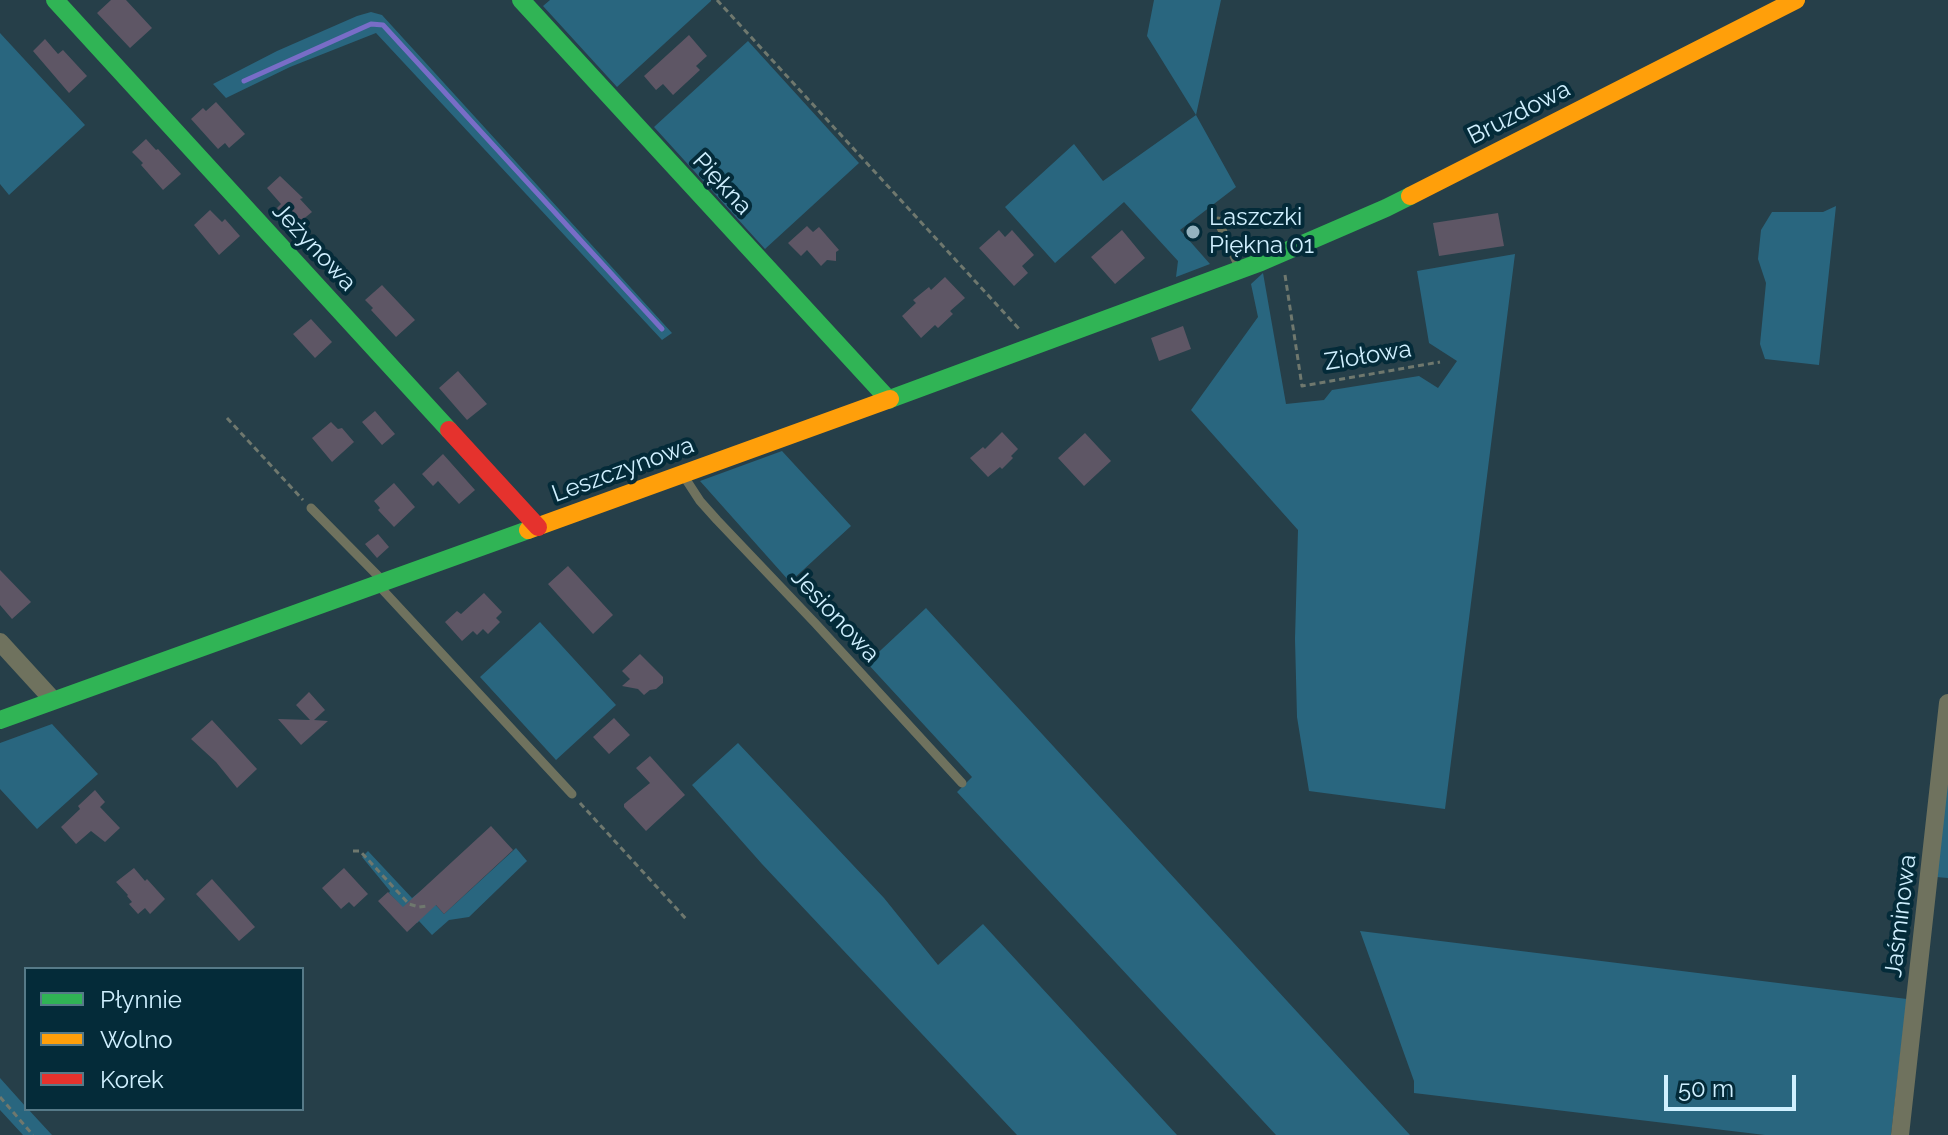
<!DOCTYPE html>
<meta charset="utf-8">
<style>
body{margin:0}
#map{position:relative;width:1948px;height:1135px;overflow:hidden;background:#263f49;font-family:Raleway,sans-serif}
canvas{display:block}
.legend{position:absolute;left:24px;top:967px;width:280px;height:144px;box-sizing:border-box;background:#042b39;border:2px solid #567a88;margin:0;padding:10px 14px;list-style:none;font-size:24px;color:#d0f0ff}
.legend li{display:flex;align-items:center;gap:16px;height:40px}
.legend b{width:40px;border:2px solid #567a88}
.scale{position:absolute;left:1664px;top:1075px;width:132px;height:36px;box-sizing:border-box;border:4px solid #d0f0ff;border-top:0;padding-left:10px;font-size:24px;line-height:28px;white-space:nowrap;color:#d0f0ff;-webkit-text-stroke:6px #042b39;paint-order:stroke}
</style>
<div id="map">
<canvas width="1948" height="1135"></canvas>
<ul class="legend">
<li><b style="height:10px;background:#30b455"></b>Płynnie</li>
<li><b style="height:10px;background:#ff9f0a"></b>Wolno</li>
<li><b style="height:10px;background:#e5322d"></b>Korek</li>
</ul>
<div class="scale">50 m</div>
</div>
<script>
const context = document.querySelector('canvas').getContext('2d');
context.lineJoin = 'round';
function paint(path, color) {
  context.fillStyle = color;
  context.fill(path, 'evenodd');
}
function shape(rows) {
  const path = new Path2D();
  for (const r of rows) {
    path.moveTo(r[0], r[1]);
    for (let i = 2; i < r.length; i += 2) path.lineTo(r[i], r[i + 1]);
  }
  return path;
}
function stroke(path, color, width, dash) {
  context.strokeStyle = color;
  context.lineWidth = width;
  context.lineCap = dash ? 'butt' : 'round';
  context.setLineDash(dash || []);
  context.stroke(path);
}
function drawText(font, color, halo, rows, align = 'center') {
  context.font = font + ' Raleway,sans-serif';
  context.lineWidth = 8;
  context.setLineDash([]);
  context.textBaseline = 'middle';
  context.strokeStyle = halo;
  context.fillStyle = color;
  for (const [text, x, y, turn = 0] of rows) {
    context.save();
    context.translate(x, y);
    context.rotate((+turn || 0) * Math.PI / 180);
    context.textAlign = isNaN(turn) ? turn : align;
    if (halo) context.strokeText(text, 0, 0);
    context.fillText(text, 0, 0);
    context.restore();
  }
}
const green = shape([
 [550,0,711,0,711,1,617,87,543,6],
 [1154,0,1221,0,1196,115,1236,187,1180,230,1210,264,1176,277,1178,261,1124,202,1055,263,1005,207,1074,144,1103,181,1196,115,1147,36],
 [371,12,382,15,672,333,662,340,376,33,290,67,226,98,213,84,277,51,357,16],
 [0,33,85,125,9,195,0,184],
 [748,41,859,163,765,249,654,127],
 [1836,206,1819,365,1765,359,1760,344,1766,283,1758,259,1761,230,1772,212,1823,212],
 [1515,254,1445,809,1309,791,1297,717,1295,639,1298,530,1191,410,1258,317,1251,284,1263,273,1286,404,1324,400,1332,390,1419,376,1438,388,1457,361,1429,343,1417,271],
 [782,451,851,526,790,582,700,481],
 [926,608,1032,723,1410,1135,1276,1135,957,792,972,777,867,663],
 [540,622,616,705,556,760,480,677],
 [52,724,98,774,37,829,0,789,0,743],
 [738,743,884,898,938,965,983,924,1177,1135,1017,1135,762,864,692,785],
 [1948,770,1948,878,1936,877],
 [516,848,527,861,469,917,449,920,432,935,419,921,417,923,389,893,390,891,362,857,368,851,412,898,422,890,444,914],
 [1360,931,1907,999,1891,1135,1765,1135,1414,1093,1414,1081],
 [0,1078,26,1107,26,1109,28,1109,52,1135,23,1135,0,1110]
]);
const stream = shape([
 [244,81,371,24,383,25,662,329]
]);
const building = shape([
 [111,0,126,0,152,28,130,48,97,13],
 [689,35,707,56,696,66,700,70,673,95,663,84,656,90,644,76],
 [45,39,58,54,63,50,87,76,69,93,33,51],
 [216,102,245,134,229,148,225,143,218,149,191,119,203,108,206,111],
 [146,139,156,150,158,149,181,174,163,190,141,165,143,163,132,152],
 [280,176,303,198,300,199,312,212,301,221,297,217,290,223,277,208,281,204,267,188],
 [210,210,222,222,225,219,240,236,219,255,194,225],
 [1498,213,1504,246,1439,256,1433,223],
 [807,226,813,232,819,227,839,250,836,252,836,261,827,260,821,266,807,250,801,256,788,243],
 [999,230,1005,237,1012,230,1034,255,1022,266,1028,273,1014,286,979,248],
 [1122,230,1145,258,1115,284,1091,257],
 [945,277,965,298,950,311,953,314,938,328,935,325,921,338,902,316,916,303,913,300,929,287,931,290],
 [382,285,415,320,396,337,371,310,373,308,365,300],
 [311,319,332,342,315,358,293,334],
 [1183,326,1191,349,1159,361,1151,338],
 [458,371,487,404,467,420,439,388],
 [375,411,395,434,382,445,362,422],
 [331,422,338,429,342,428,354,442,332,462,312,438],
 [1002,432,1018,449,1011,456,1013,458,1002,469,1000,467,988,477,970,458,983,447,985,449],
 [1085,433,1111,461,1084,486,1058,458],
 [443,454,475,490,459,504,438,481,433,486,422,474],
 [394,483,415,507,394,527,378,510,380,508,374,501],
 [378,534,389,547,377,558,365,544],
 [568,566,613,615,593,634,548,584],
 [0,570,31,602,12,619,0,605],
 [484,593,502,612,496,618,500,622,488,634,483,629,477,635,473,631,462,641,445,622,457,611,461,614],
 [640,654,663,677,663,683,656,689,650,690,644,695,638,689,622,686,630,679,622,671],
 [309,692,325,710,314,720,328,721,301,745,278,719,310,720,296,705],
 [614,718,630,735,609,754,593,737],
 [212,720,257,769,237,788,216,762,191,739],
 [650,756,685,795,646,831,624,807,624,804,650,783,636,768],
 [95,790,105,802,100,807,120,828,105,842,91,831,76,844,61,827,80,809,78,806],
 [491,826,513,850,444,914,436,905,407,932,378,901,388,892,403,907],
 [134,868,145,881,147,879,165,899,150,914,145,908,138,914,129,904,132,902,127,896,128,895,116,882],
 [344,868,368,894,354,907,349,902,341,909,322,888],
 [212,879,255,927,239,941,196,894]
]);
const path = shape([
 [717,0,1020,330],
 [1285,275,1302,386,1440,362],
 [227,418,303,500],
 [580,803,687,920],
 [353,851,360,851,409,904,419,907,427,906],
 [0,1097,33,1135]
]);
const lane = shape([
 [1218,221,1239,267],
 [685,478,700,501,717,520,815,623,962,783],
 [311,508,382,580],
 [380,587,572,794]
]);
const street = shape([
 [0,642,53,700],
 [1900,1135,1948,703]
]);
const fast = shape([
 [55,0,449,430],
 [521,0,889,400],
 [890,399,1261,262,1386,208,1410,196],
 [0,720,528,530]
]);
const slow = shape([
 [1410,196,1796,0],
 [528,530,890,399]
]);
const jam = shape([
 [449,430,538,527]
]);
const markers = [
 [1193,232,8,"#94b2bf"]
];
const streetNames = [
 ["Bruzdowa",1519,113,-27],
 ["Piękna",722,184,47],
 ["Jeżynowa",314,247,47],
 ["Ziołowa",1368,356,-9],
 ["Leszczynowa",623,470,-20],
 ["Jesionowa",835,616,47],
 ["Jaśminowa",1901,916,-83]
];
const poiNames = [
 ["Laszczki",1209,218],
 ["Piękna 01",1209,246]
];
paint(green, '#29667f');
stroke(stream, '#786dc7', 5);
paint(building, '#5e5665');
stroke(path, '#6f786e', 3, [6, 4]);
stroke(lane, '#6f725e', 9);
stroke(street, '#6f725e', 18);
stroke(fast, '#30b455', 18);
stroke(slow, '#ff9f0a', 18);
stroke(jam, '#e5322d', 18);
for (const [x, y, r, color] of markers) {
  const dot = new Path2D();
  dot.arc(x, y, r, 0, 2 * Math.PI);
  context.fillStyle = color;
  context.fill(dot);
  stroke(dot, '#042b39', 3);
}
drawText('24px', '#d0f0ff', '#042b39', streetNames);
drawText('24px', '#d0f0ff', '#042b39', poiNames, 'left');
</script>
